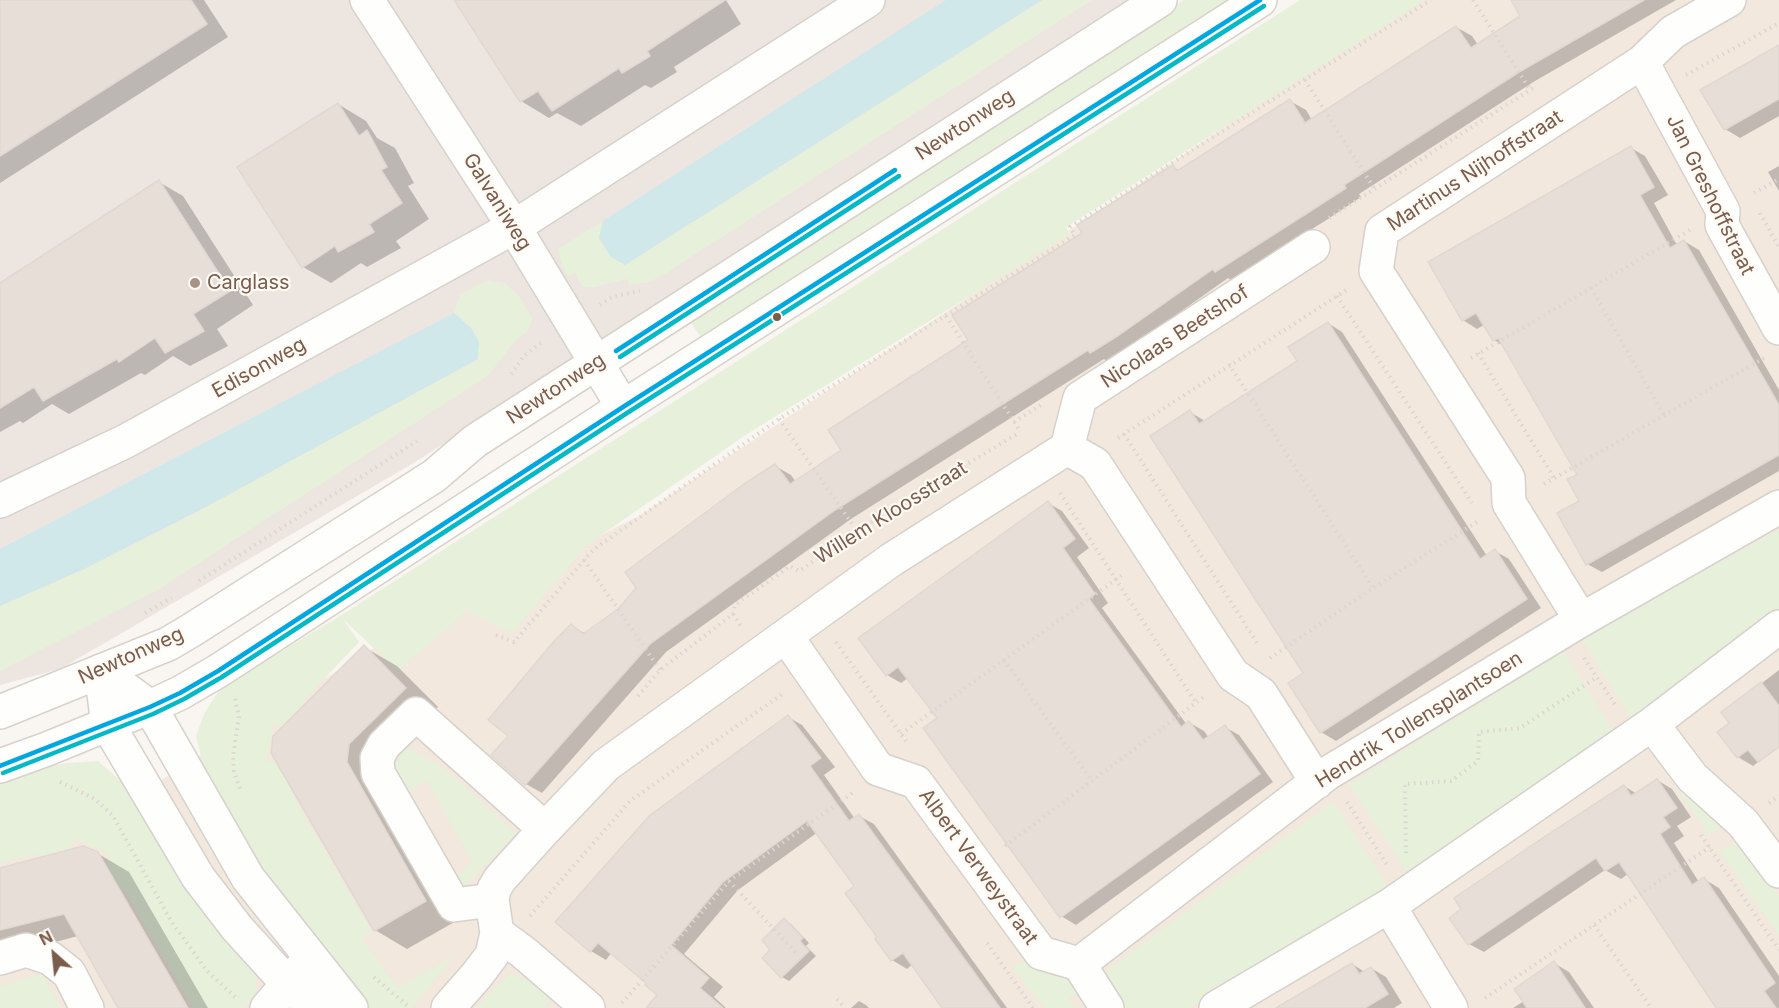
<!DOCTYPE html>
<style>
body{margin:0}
#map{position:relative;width:1779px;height:1008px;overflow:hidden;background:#f9f5f0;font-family:Inter,sans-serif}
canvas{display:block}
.north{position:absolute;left:24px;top:924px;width:60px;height:60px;-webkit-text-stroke:4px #fffaf3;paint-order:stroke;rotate:333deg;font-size:16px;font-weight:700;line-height:24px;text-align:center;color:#7a5c4d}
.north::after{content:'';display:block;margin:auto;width:21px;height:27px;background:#7a5c4d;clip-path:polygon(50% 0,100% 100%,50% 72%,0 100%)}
</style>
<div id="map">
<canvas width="1779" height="1008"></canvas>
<div class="north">N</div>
</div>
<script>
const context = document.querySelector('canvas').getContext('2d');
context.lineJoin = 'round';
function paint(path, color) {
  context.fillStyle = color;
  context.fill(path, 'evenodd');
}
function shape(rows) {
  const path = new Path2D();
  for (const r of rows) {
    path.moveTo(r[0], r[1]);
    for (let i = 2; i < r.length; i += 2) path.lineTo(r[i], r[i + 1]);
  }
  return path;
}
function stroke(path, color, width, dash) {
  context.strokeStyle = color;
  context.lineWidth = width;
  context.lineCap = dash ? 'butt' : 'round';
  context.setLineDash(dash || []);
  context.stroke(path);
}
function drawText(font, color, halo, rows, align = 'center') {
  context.font = font + ' Inter,sans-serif';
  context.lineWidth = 4.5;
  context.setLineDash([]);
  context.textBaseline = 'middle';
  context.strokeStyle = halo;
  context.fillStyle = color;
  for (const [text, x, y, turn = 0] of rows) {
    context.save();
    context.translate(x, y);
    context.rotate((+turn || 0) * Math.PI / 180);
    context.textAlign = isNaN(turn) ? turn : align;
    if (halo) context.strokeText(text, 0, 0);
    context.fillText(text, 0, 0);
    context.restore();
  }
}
const residential = shape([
 [1416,0,1779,0,1779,1008,0,1008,0,851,78,832,377,646,639,516]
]);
const industrial = shape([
 [0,0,1141,0,412,464,60,669,0,685]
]);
const green = shape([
 [1042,0,1092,0,663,275,649,282,629,285,628,279,595,287,582,287,575,273,568,276,562,267,558,249,603,221,599,238,625,265],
 [1184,0,1237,0,704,342,688,318],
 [1300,0,1425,0,1066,227,1070,234,747,434,587,545,512,633,467,611,398,671,343,619,359,642,304,700,301,729,273,725,267,761,296,766,292,794,372,932,361,938,398,987,454,956,412,1008,363,1008,289,914,204,768,196,736,205,712,218,692,240,676,340,616],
 [489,280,505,283,519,296,533,318,527,332,515,341,489,375,156,591,0,671,0,606,84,569,204,508,478,359,471,328,454,313,460,294],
 [1779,530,1779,615,1634,724,1581,637],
 [1564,651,1616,735,1410,877,1349,784],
 [403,745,445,769,516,833,462,889,455,877,472,862,427,781,405,792,394,770],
 [1650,747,1730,822,1708,835],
 [98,761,130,789,255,971,257,991,252,1001,244,1008,193,1008,124,890,100,881,110,854,75,839,62,865,35,854,0,863,0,782,29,770,67,763],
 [1333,801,1390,890,1189,1008,1120,1008,1100,976],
 [1739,841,1779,894,1779,935,1719,851],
 [1030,958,1074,970,1083,988,1069,999,1076,1008,1044,1008,1012,967],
 [43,974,61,1008,0,1008,0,986],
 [510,975,529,980,551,1000,544,1008,476,1008,495,987]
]);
const water = shape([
 [946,0,1042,0,625,265,611,257,599,238,603,221],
 [454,313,471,328,479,342,478,359,204,508,84,569,0,606,0,549]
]);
const shadow = shape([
 [0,0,204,0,228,37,0,183],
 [456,0,726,0,741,24,674,67,677,72,651,88,645,85,581,126,557,113,549,118,521,101],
 [1512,0,1676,0,1535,81,1359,194,1361,197,1328,219,1231,280,1228,278,1135,344,1107,361,1104,359,851,519,666,652,542,793,526,784,493,755,510,736,571,626,586,634,619,611,775,466,791,475,796,482,843,450,970,341,1084,234,1173,167,1180,171,1290,101,1306,110,1312,120,1456,27,1472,36,1478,45,1522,17],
 [1779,46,1779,116,1740,138,1725,129],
 [338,104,366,121,377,138,395,148,414,183,408,186,429,219,396,241,401,248,367,267,361,263,331,283,303,267],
 [1631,148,1645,156,1668,195,1654,203,1677,245,1684,241,1699,250,1779,390,1779,471,1602,572,1587,564,1579,475,1505,347,1494,340,1484,325,1477,329,1463,320],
 [1779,166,1779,191,1768,172],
 [159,182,183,196,253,305,217,329,228,346,190,366,173,356,145,375,141,373,69,414,52,404,23,423,20,421,0,432,0,285],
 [1328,323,1342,332,1487,556,1495,551,1509,559,1541,608,1336,741,1321,732,1290,683,1305,674,1190,412,1205,421,1299,362],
 [1048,503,1062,511,1089,548,1077,557,1108,603,1102,608,1187,725,1190,723,1204,731,1209,738,1225,727,1239,735,1273,782,1076,925,1061,916,939,719,908,678,901,683,887,675],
 [364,647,397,666,438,707,382,763,458,920,407,949,375,930,272,752],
 [1779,670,1779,746,1753,766,1738,757,1731,723,1723,713],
 [788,717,802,725,835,767,824,775,855,819,859,816,874,824,1007,1008,944,1008,913,964,907,969,892,960,877,939,879,937,857,886,818,832,738,890,684,954,723,987,714,997,726,1008,655,1008,659,995,649,983,612,952,606,960,591,951,557,922],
 [1657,780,1672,789,1691,817,1677,826,1684,836,1674,843,1699,882,1704,879,1719,888,1779,976,1779,1008,1719,1008,1628,874,1621,879,1605,870,1484,952,1469,944,1624,786,1637,794],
 [97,853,129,872,208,1008,120,1008,78,936,0,957,0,869],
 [784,920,791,924,809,943,806,946,816,956,789,981,782,977,772,950],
 [1554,963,1569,972,1594,1008,1513,1008,1524,1001],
 [1352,964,1365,972,1371,968,1386,977,1402,1003,1394,1008,1279,1008],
 [859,1001,866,1005,869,1008,851,1008]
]);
const building = shape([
 [0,0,191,0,207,24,0,156,0,0],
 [454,0,725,0,647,51,650,56,622,73,619,68,552,111,538,91,520,102,454,0],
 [1511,0,1644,0,1519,72,1344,185,1346,188,1312,210,1215,272,1213,269,1119,335,1090,353,1088,350,835,510,650,644,525,785,491,755,508,736,488,720,555,640,571,624,583,634,618,609,636,588,625,572,744,484,775,464,790,484,841,450,828,430,968,340,952,315,1082,233,1077,225,1173,165,1177,171,1290,99,1305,123,1456,26,1471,48,1520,16,1511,0],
 [1779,45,1779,99,1724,130,1700,90,1779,45],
 [338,103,359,136,367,130,387,167,381,170,402,203,369,224,374,232,338,252,335,246,302,268,237,167,338,103],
 [1631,146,1654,187,1640,195,1670,248,1684,240,1779,405,1779,455,1586,565,1557,513,1579,501,1567,479,1577,475,1498,338,1493,341,1476,313,1462,321,1428,262,1631,146],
 [159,180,230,291,193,314,204,331,165,353,155,338,119,362,117,359,43,401,34,387,0,408,0,283,159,180],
 [1328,322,1480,559,1495,549,1527,599,1320,733,1288,683,1303,673,1150,436,1190,410,1199,424,1297,361,1288,347,1328,322],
 [1048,501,1075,539,1063,548,1095,594,1089,599,1181,727,1189,721,1203,740,1225,725,1260,774,1060,918,923,728,937,718,898,667,886,676,858,638,1048,501],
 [364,645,406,688,349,744,347,762,426,901,374,931,271,753,273,736,364,645],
 [1761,682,1779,706,1779,747,1758,762,1748,750,1737,758,1717,732,1729,723,1721,712,1761,682],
 [788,715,821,758,810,766,849,821,859,814,1000,1008,942,1008,903,953,891,961,875,939,877,937,845,893,854,886,807,821,723,882,671,945,709,978,700,988,723,1008,646,1008,657,995,645,985,646,983,598,943,590,952,555,922,650,815,788,715],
 [1657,779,1677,808,1663,817,1670,827,1660,834,1692,885,1704,877,1761,962,1775,983,1764,991,1776,1008,1716,1008,1619,862,1605,871,1596,858,1468,945,1449,918,1461,909,1454,898,1538,841,1624,785,1631,796,1657,779],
 [83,846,98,852,188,1008,118,1008,64,914,0,930,0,868,83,846],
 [784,918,803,938,800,941,809,951,781,978,762,958,770,950,762,940,784,918],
 [1554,961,1585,1008,1527,1008,1514,989,1554,961],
 [1352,963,1359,974,1371,967,1388,994,1365,1008,1276,1008,1352,963]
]);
const path = shape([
 [1473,0,1530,90],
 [1686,75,1779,23],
 [1305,80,1374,188],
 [1754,193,1779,179],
 [1760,213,1779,247],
 [1329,218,1533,88],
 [1591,288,1664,415],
 [1337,296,1472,503],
 [600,305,612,297,640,291],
 [946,316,1020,431],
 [1478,353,1554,478],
 [1471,358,1690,230],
 [1229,364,1373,588],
 [511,374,524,356,543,341],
 [779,419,857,531],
 [1014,422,1041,405],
 [1124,434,1259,646],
 [1118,438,1348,289],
 [1544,484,1764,358],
 [1060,493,1196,703],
 [584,560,660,670],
 [199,581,417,441],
 [145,613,172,598],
 [733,614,741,626],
 [496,635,514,642,593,550,779,419,1075,235,1070,227,1431,0],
 [836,642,906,741],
 [1270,658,1373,588,1480,520],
 [1584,658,1616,706],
 [1004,660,1092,781],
 [638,696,660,670,733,614,735,605,790,566,799,571,857,531,1020,432],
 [235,699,239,716,233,756,234,771,240,789],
 [901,734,1125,573],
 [60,782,95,799,113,816,171,921,207,971,235,997],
 [1347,802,1388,866],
 [1769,803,1779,796],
 [1701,835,1779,950],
 [1005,846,1205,696],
 [1406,853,1405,784,1451,781,1478,761,1479,732,1520,728,1597,677],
 [729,881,798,955],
 [530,916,630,801,784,693],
 [1594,925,1651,1008],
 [987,943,1033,1008],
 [374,977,410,1008],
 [1485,998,1710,847],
 [837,999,845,1008],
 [622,1003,729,881,855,791]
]);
const minor = shape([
 [367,0,514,227,623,407],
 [1642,62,1723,211,1722,225,1779,328],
 [1067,448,1080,398,1313,247],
 [0,501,126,441,514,227,868,0],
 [1581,620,1509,503,1508,478,1376,271,1382,231,1642,62,1673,32,1729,0],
 [786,636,878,769,916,782,1041,953,1079,964,1107,1008],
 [1652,724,1692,777,1743,823,1779,871],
 [492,900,454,905,378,773,377,758,384,745,416,714,545,829],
 [1389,906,1451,1008],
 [497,933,523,952,588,1008],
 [0,958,26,950,50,958,69,973,87,1008],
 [1079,964,1328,773,1581,620,1779,507],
 [267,1008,307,962],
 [448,1008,477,975,492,955,497,933,492,900,494,889,500,879,545,829,606,765,891,560,1067,448,1095,464,1233,675,1261,694,1317,782],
 [1216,1008,1389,906,1652,724,1779,627]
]);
const tertiary = shape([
 [101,671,150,707,248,878,351,1008],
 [101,671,108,725,198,877,237,928,288,984,315,1008]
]);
const secondary = shape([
 [0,712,168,644,190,631,434,476,475,441,1160,0],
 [0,766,47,749,150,707,180,693,218,671,623,407,1260,0]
]);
const bus1 = shape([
 [616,351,895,170],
 [0,766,150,707,180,693,218,671,623,407,1260,0]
]);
const bus2 = shape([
 [620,357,899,176],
 [3,773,153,714,184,699,222,677,627,413,1264,6]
]);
const markers = [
 [195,283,6,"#a69286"],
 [777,317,5,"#7a5c4d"]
];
const streetNames = [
 ["Newtonweg",965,125,-33],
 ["Martinus Nijhoffstraat",1475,171,-33],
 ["Jan Greshoffstraat",1710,195,64],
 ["Galvaniweg",497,202,58],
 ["Nicolaas Beetshof",1175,337,-33],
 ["Edisonweg",259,368,-29],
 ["Newtonweg",556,389,-33],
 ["Willem Kloosstraat",891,513,-32],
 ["Newtonweg",131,656,-24],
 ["Hendrik Tollensplantsoen",1419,720,-32],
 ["Albert Verweystraat",978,867,54]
];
const poiNames = [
 ["Carglass",207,283]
];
paint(residential, '#f2e8de');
paint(industrial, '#ede5e0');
paint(green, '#e7f0db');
paint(water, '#d0e8ea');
paint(shadow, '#0003');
paint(building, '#e6ded7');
stroke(building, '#e2d8d2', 1.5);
stroke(minor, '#d7d1cb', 36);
stroke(tertiary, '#d7d1cb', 36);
stroke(secondary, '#d9d2cb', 36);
stroke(path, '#dcd5d0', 4, [1.5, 4.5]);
stroke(minor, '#fefefd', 33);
stroke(tertiary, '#fefefd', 33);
stroke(secondary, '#fefefd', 33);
stroke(bus1, '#00a7e1', 4.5);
stroke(bus2, '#06b9c7', 4.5);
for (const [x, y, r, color] of markers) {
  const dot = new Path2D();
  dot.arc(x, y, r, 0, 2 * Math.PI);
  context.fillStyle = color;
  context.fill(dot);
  stroke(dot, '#fffaf3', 2);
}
drawText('20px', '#7a5c4d', '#fffaf3', streetNames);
drawText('20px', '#7a5c4d', '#fffaf3', poiNames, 'left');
</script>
